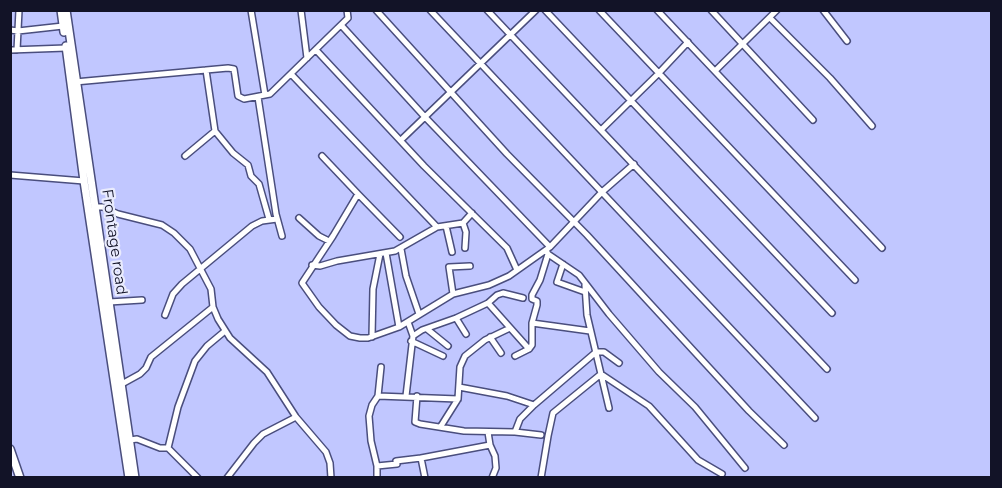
<!DOCTYPE html>
<style>
body{margin:0}
#map{position:relative;width:1002px;height:488px;overflow:hidden;background:#c1c7ff;font-family:Montserrat,sans-serif}
canvas{display:block}
.frame{position:absolute;inset:0;border:12px solid #121327;pointer-events:none}
</style>
<div id="map">
<canvas width="1002" height="488"></canvas>
<div class="frame"></div>
</div>
<script>
const context = document.querySelector('canvas').getContext('2d');
context.lineJoin = 'round';
function shape(rows) {
  const path = new Path2D();
  for (const r of rows) {
    path.moveTo(r[0], r[1]);
    for (let i = 2; i < r.length; i += 2) path.lineTo(r[i], r[i + 1]);
  }
  return path;
}
function stroke(path, color, width, dash) {
  context.strokeStyle = color;
  context.lineWidth = width;
  context.lineCap = dash ? 'butt' : 'round';
  context.setLineDash(dash || []);
  context.stroke(path);
}
function drawText(font, color, halo, rows, align = 'center') {
  context.font = font + ' Montserrat,sans-serif';
  context.lineWidth = 4.5;
  context.setLineDash([]);
  context.textBaseline = 'middle';
  context.strokeStyle = halo;
  context.fillStyle = color;
  for (const [text, x, y, turn = 0] of rows) {
    context.save();
    context.translate(x, y);
    context.rotate((+turn || 0) * Math.PI / 180);
    context.textAlign = isNaN(turn) ? turn : align;
    if (halo) context.strokeText(text, 0, 0);
    context.fillText(text, 0, 0);
    context.restore();
  }
}
const street = shape([
 [251,10,265,95],
 [301,10,307,58],
 [376,10,507,154,587,235,749,411,784,445],
 [430,10,815,418],
 [487,10,827,369],
 [545,10,832,313],
 [599,10,855,280],
 [657,10,882,248],
 [711,10,813,120],
 [823,10,847,41],
 [770,18,830,78,872,126],
 [341,25,424,116,550,247],
 [10,30,18,31,63,26],
 [10,50,66,48],
 [17,50,19,10],
 [316,50,424,166,507,248,517,270],
 [206,70,215,131,233,153,248,165,251,176,259,184,269,219],
 [715,71,777,10],
 [291,74,437,227],
 [75,82,228,68,234,69,238,96,244,99,270,94,348,18,347,10],
 [258,97,276,214,282,236],
 [601,130,658,74,688,42],
 [401,140,536,10],
 [185,156,215,131],
 [322,156,358,194,333,236,302,283,319,307,336,325,350,336,360,338,368,338,399,327,453,294,489,285,509,276,550,247,602,192,634,164],
 [10,175,84,181],
 [358,194,400,237],
 [95,207,103,207,118,214,162,225,174,233,190,249,211,289,213,307,218,319,230,338,267,372,296,417,326,452,330,463,331,478],
 [299,218,319,236,329,241],
 [463,223,466,232,465,248],
 [446,226,452,252],
 [401,249,406,276,419,314],
 [546,250,548,254,579,275,609,314,659,372,695,407,745,468],
 [386,253,399,327],
 [563,264,557,282,585,292],
 [312,265,320,266,337,261,395,251,437,227,463,223,472,213],
 [585,285,587,315,609,408],
 [453,294,449,267,470,266],
 [109,302,142,300],
 [488,303,529,349,532,345,532,323,537,305,537,301,532,299,532,295,540,280,548,254],
 [165,315,173,294,182,284,252,226,262,221,277,219],
 [456,318,466,334],
 [532,323,590,331],
 [427,329,448,346],
 [413,336,422,330,456,318,488,303,497,295,503,293,523,298],
 [372,337,373,289,380,254],
 [490,337,501,353],
 [411,341,443,356],
 [515,356,529,349],
 [120,385,140,374,146,368,151,357,213,307],
 [459,387,507,396,534,405],
 [378,396,458,399],
 [406,396,413,336,408,322],
 [417,396,415,422,420,424,464,431,515,432,541,435],
 [441,426,458,399,460,367,465,356,485,340,510,328],
 [488,432,490,445,495,456,496,468,492,478],
 [515,432,520,419,534,405,596,352,604,352,619,363],
 [130,440,137,439,160,448,168,448,198,478],
 [168,448,178,407,195,361,207,346,225,331],
 [377,466,397,464,396,461,421,458],
 [227,478,254,443,263,434,296,417],
 [377,478,377,466,371,441,369,416,372,405,378,396,381,367],
 [425,478,421,458,490,445],
 [541,478,548,436,553,413,601,374,649,406,698,460,722,474]
]);
const secondary = shape([
 [61,10,64,32],
 [66,10,135,478],
 [66,46,84,181,129,478],
 [10,449,20,478]
]);
const streetNames = [
 ["Frontage road",114,242,82]
];
stroke(street, '#4a4e7d', 8);
stroke(secondary, '#4a4e7d', 10);
stroke(street, '#fff', 5);
stroke(secondary, '#fff', 7);
drawText('15px', '#121327', '#e9ebfd', streetNames);
</script>
